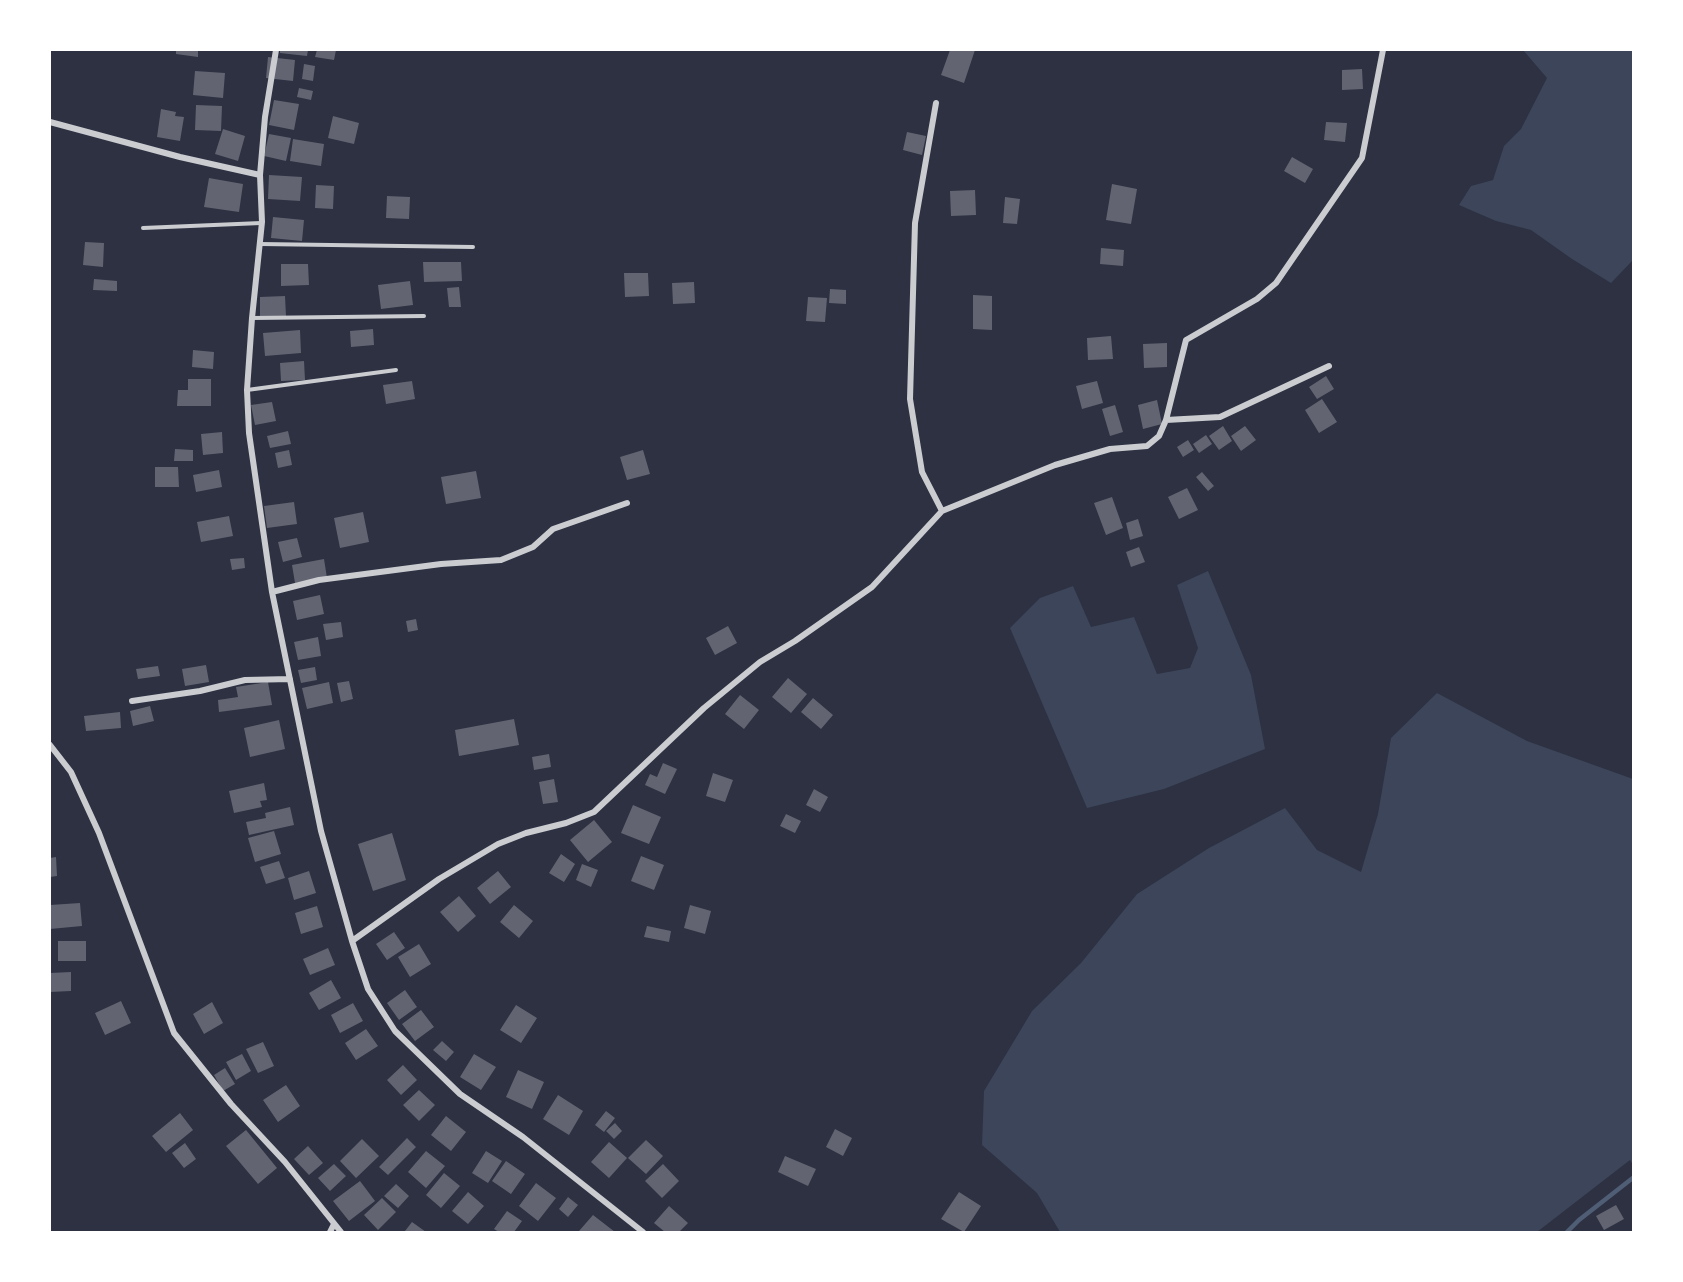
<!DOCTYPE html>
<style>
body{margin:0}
#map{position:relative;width:1683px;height:1282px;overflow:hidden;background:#2d3142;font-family:Roboto,sans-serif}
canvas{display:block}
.frame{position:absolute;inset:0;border:51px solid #fff;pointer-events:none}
</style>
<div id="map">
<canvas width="1683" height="1282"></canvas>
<div class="frame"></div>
</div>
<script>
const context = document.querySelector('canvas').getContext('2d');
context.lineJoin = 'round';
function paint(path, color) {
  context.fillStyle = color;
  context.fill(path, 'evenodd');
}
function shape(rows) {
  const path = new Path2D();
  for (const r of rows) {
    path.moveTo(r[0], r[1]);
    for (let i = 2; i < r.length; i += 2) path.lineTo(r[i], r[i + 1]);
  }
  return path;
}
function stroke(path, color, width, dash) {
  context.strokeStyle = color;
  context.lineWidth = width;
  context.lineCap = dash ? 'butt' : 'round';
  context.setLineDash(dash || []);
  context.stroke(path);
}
const green = shape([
 [1523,50,1633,50,1633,260,1611,283,1572,259,1531,230,1496,221,1459,205,1471,186,1493,180,1504,146,1521,129,1547,78],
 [1208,571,1251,675,1265,749,1164,789,1087,808,1010,628,1040,598,1073,586,1091,627,1134,617,1157,674,1190,668,1198,648,1177,585],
 [1437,693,1527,741,1633,779,1633,1165,1630,1160,1537,1232,1060,1232,1037,1193,982,1145,984,1091,1032,1011,1081,963,1137,894,1209,848,1285,808,1317,850,1361,872,1378,814,1391,738]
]);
const stream = shape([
 [1567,1232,1579,1220,1634,1177]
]);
const building = shape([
 [176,50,198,50,198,57,176,54],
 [280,50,308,50,307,56,280,53],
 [317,50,336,50,334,60,315,57],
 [950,50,975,50,964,83,941,75],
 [268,57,295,60,293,81,266,78],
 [304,64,315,66,313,81,302,79],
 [1362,69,1363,89,1342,90,1342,70],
 [195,71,225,73,223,98,193,95],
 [299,88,313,91,311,100,297,97],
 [274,100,299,104,294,130,269,125],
 [196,105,222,106,221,131,195,130],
 [161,109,176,112,175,116,184,117,180,141,157,137],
 [333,116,359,123,354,144,328,138],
 [1326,122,1347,123,1345,142,1324,140],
 [223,129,245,136,238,161,215,154],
 [907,132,926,136,922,155,903,150],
 [269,134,291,138,286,161,264,156],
 [293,139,324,144,321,166,290,161],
 [1292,157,1313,169,1305,183,1284,171],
 [269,175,302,177,300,201,268,199],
 [209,178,243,184,239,212,204,207],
 [1112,184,1137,189,1131,224,1106,220],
 [316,185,334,186,333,209,315,208],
 [975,190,976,215,951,216,950,191],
 [387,196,410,197,409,219,386,218],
 [1005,197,1020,199,1017,224,1003,223],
 [273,217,304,220,302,241,271,238],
 [85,242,104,243,103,267,83,265],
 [1101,248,1124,250,1123,266,1100,264],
 [423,262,461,262,462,281,424,282],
 [281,264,308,264,309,285,281,286],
 [624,273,648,273,649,296,625,297],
 [94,279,117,281,117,291,93,290],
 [410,281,413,305,381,309,378,285],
 [694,282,695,303,673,304,672,283],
 [459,287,461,307,449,307,447,288],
 [830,289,846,290,846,304,829,303],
 [973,295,992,296,992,330,973,329],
 [285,296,286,316,260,317,260,297],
 [808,297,827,298,825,322,806,321],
 [373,329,374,345,351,347,350,331],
 [300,330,301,353,265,356,263,333],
 [1111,336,1113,359,1088,360,1087,338],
 [1167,343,1167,367,1144,368,1143,344],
 [193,350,214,352,213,369,192,367],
 [304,361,305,380,281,381,280,363],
 [1326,376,1334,389,1317,399,1309,387],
 [188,379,211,379,211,406,177,406,178,390,188,390],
 [412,381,415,399,386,404,383,385],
 [1097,381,1103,403,1082,409,1076,386],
 [1322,399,1337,422,1319,433,1305,410],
 [1157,400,1162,424,1143,429,1138,405],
 [272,402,276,421,255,425,251,405],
 [1115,405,1123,432,1110,436,1102,409],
 [1223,426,1232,441,1219,450,1209,436],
 [1245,426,1256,440,1241,451,1231,436],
 [288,431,291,444,270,448,267,436],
 [222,432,223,453,203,455,201,434],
 [1206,435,1212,444,1199,453,1193,444],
 [1188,440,1194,450,1183,457,1177,447],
 [175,449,193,450,193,461,174,461],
 [289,450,292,465,278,468,275,453],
 [643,450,650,474,627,480,620,457],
 [155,467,178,467,179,487,155,487],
 [219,470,222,487,196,492,193,475],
 [476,471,481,498,446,504,441,477],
 [1202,472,1214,486,1208,491,1196,477],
 [1187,488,1198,510,1179,519,1168,497],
 [1112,497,1123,528,1106,535,1094,503],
 [294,502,297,524,267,528,264,506],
 [363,512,369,542,340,548,334,518],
 [229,516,233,536,201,542,197,522],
 [1138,519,1143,536,1130,540,1126,523],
 [297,538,302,557,283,562,278,542],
 [1139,547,1145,562,1131,567,1126,552],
 [244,558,245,568,232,570,230,559],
 [324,559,327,578,295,583,292,565],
 [320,595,324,614,297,620,293,601],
 [416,619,418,630,408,632,406,621],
 [341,622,343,637,326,640,323,624],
 [728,626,737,643,715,655,706,638],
 [318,637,321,656,298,660,294,642],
 [206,665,209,682,185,686,182,669],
 [158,666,160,676,138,679,136,669],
 [315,667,317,680,301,683,298,670],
 [788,678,807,694,791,713,772,697],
 [349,681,353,699,341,702,337,683],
 [268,682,272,705,219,712,218,700,238,697,236,687],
 [329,682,333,703,307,709,302,688],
 [740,695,759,710,744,729,725,714],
 [813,698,833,715,821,729,801,712],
 [150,706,154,721,133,726,130,711],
 [120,712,121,728,86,731,84,716],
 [514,719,519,745,459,756,455,730],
 [279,720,285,749,250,757,244,728],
 [549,754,551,767,534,770,532,757],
 [663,763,677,769,665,794,645,785,650,774,657,777],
 [713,773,733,780,725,802,706,796],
 [554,779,558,802,543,804,539,782],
 [264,783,267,800,260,801,262,807,234,813,229,791],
 [814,789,828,797,820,812,806,805],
 [633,805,661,817,649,844,621,833],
 [290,807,294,825,249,835,246,822,266,818,265,813],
 [786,814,801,821,795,833,780,826],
 [594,820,612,842,588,862,570,840],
 [274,831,281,854,255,862,248,838],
 [392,833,406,880,373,891,358,844],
 [561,854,575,864,564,882,549,873],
 [641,856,664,865,654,890,631,881],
 [56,857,57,876,50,877,50,858],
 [279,861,285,878,266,884,260,867],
 [582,864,598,870,591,887,576,880],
 [309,871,316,893,294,900,288,878],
 [498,871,511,887,490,904,477,888],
 [459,896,476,916,458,932,440,912],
 [80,903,82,926,50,929,50,905],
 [514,905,533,921,519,938,500,922],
 [690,905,711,911,705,934,684,928],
 [317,906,323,927,301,934,295,913],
 [647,926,671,931,669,942,644,937],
 [394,932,405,948,387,960,376,944],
 [58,941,86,941,86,961,58,961],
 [419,944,431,964,410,977,398,957],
 [328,948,335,965,310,975,303,959],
 [71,972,71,991,50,992,50,973],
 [331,980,341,998,319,1010,309,993],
 [405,990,417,1007,399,1020,387,1003],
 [121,1001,131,1023,105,1035,95,1013],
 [212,1002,223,1023,204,1034,193,1014],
 [353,1003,363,1021,340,1033,331,1015],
 [516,1005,537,1018,521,1043,500,1030],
 [421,1010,434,1027,415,1041,402,1024],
 [366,1029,378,1046,356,1060,345,1043],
 [442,1041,454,1052,446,1061,433,1050],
 [263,1042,274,1066,258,1073,246,1049],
 [242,1054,251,1071,236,1080,226,1062],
 [474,1054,496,1067,481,1090,460,1077],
 [403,1065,417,1080,401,1095,387,1080],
 [225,1068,235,1084,223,1091,214,1075],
 [518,1070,544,1082,532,1109,506,1097],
 [286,1085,300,1106,278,1122,263,1100],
 [419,1090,435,1105,419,1121,403,1105],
 [558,1095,583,1111,569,1135,543,1119],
 [606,1111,615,1118,604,1132,595,1125],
 [180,1113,193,1130,166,1152,152,1136],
 [446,1116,466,1132,451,1151,431,1135],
 [615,1123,622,1131,614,1139,606,1131],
 [835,1129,852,1138,843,1156,826,1147],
 [246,1130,277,1168,258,1184,226,1146],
 [407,1138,416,1147,388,1175,379,1167],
 [362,1139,379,1156,356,1178,340,1161],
 [646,1140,663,1156,646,1174,628,1158],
 [609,1142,627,1158,609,1178,591,1162],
 [185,1143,196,1159,184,1168,172,1153],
 [308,1146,323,1163,309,1175,294,1159],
 [426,1151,445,1166,426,1188,408,1172],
 [486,1151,502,1161,488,1183,472,1173],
 [785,1156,816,1169,808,1186,778,1172],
 [506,1161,525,1174,511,1194,492,1181],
 [334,1164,346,1176,330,1191,318,1178],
 [663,1164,679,1181,662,1198,645,1181],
 [444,1173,460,1186,441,1208,426,1195],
 [360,1181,375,1201,349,1221,333,1201],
 [536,1183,556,1198,538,1221,519,1206],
 [396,1184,409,1196,398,1208,384,1196],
 [468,1192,484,1206,468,1224,452,1211],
 [959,1192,981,1206,964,1232,941,1219],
 [568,1197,578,1205,568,1217,559,1209],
 [382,1198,396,1212,378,1230,364,1215],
 [1616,1205,1624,1219,1604,1230,1596,1216],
 [669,1206,688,1223,679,1232,665,1232,654,1223],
 [507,1211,522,1221,514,1232,499,1232,494,1229],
 [593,1215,615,1232,579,1231],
 [412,1222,426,1232,405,1231]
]);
const service = shape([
 [143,228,261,223],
 [260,244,473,247],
 [252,318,424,316],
 [247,390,396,370]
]);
const minor = shape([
 [276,50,265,117,260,175,262,222,252,318,247,390,249,433,272,592,321,831,352,941,368,989,395,1031,460,1094,523,1137,643,1232],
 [936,103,915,223,910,399,922,472,942,511],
 [50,122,180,157,260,175],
 [1166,420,1220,417,1329,366],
 [272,592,319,580,441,564,501,560,533,547,553,529,627,503],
 [132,701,200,691,245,680,290,679],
 [50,745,71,772,99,833,174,1033,231,1104,285,1162,341,1232],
 [352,941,439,879,498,844,526,833,566,823,594,812,704,708,760,662,795,641,872,587,942,511,1055,465,1110,449,1147,446,1159,436,1166,420,1186,340,1257,299,1276,283,1362,158,1383,50],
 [330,1232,334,1224]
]);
paint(green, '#3c4559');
stroke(stream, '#4f5d75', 4.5);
paint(building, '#626471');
stroke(service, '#caccd0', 4);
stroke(minor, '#caccd0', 6);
</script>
